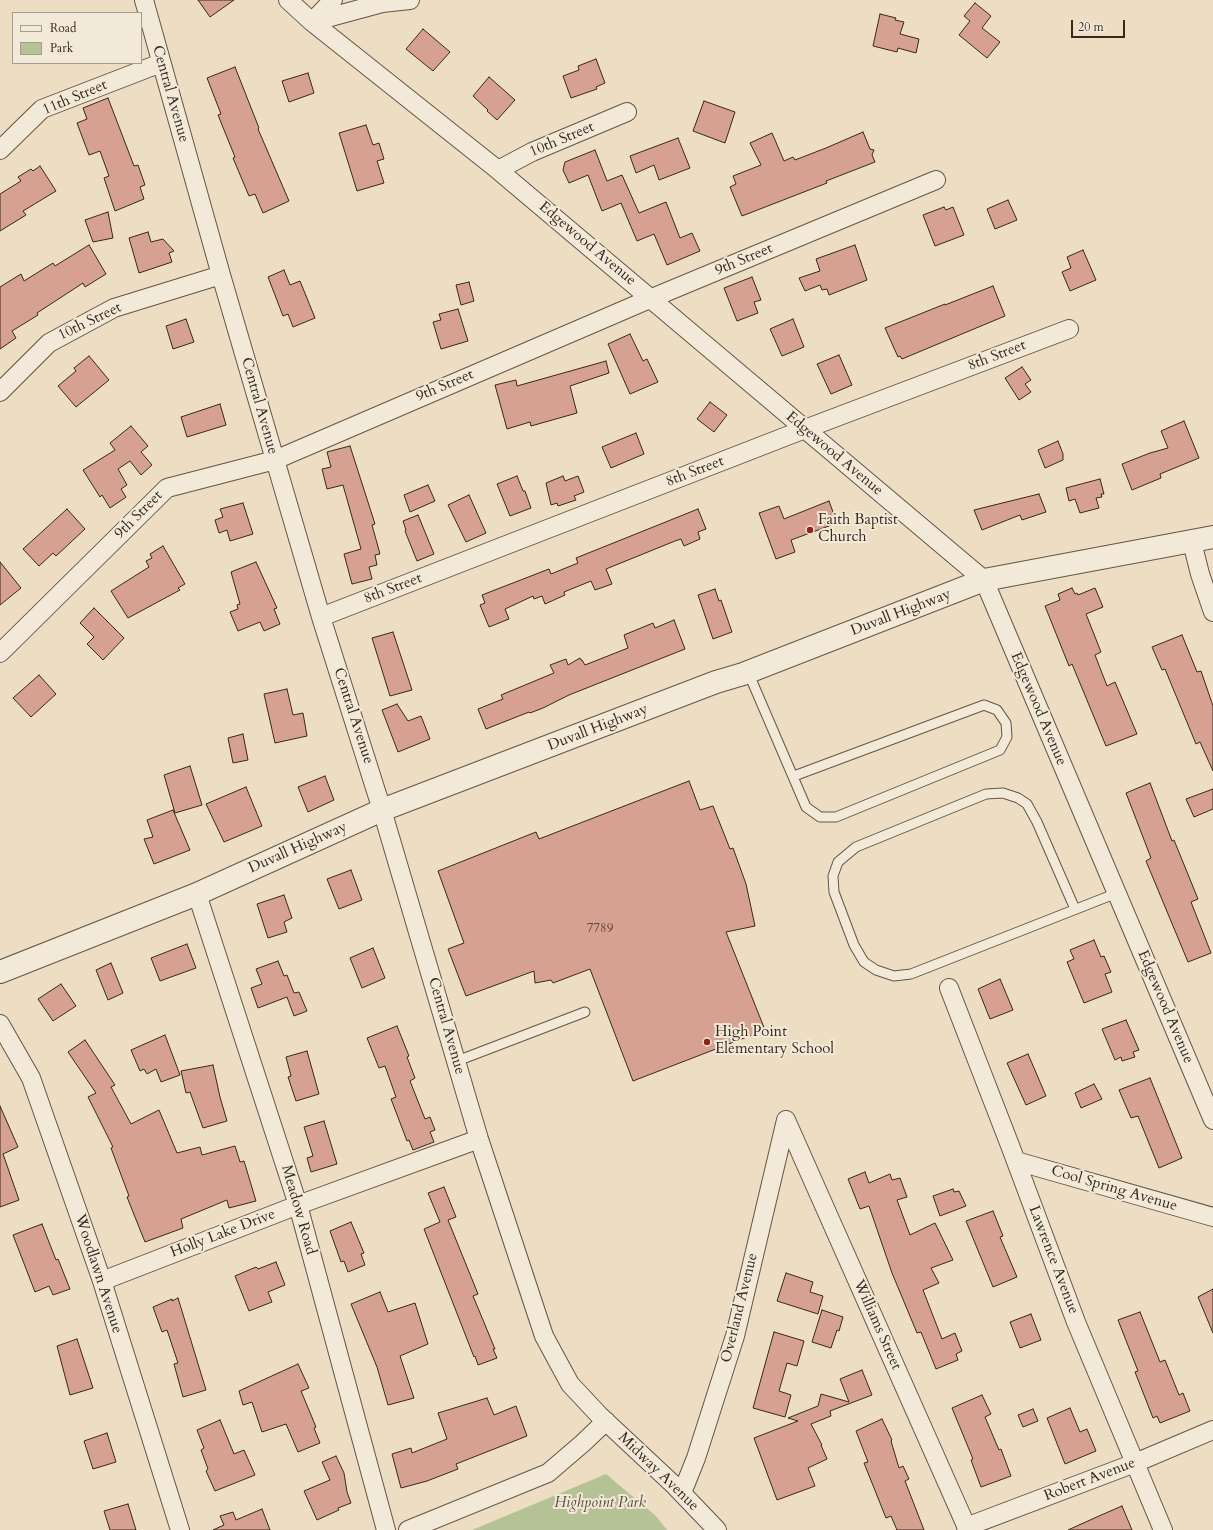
<!DOCTYPE html>
<style>
body{margin:0}
#map{position:relative;width:1213px;height:1530px;overflow:hidden;background:#edddc3;font-family:Cardo,serif}
canvas{display:block}
.legend{position:absolute;left:12px;top:12px;width:130px;height:52px;box-sizing:border-box;background:#f3e9d8;border:1px solid #a79c8d;margin:0;padding:5px 7px;list-style:none;font-size:12px;color:#36281d}
.legend li{display:flex;align-items:center;gap:8px;height:20px}
.legend b{width:20px;border:1px solid #a79c8d}
.scale{position:absolute;left:1071px;top:20px;width:54px;height:18px;box-sizing:border-box;border:2px solid #36281d;border-top:0;padding-left:5px;font-size:12px;line-height:14px;white-space:nowrap;color:#36281d;-webkit-text-stroke:3px #f3e9d8;paint-order:stroke}
</style>
<div id="map">
<canvas width="1213" height="1530"></canvas>
<ul class="legend">
<li><b style="height:5px;background:#f3e9d8"></b>Road</li>
<li><b style="height:11px;background:#b5c296"></b>Park</li>
</ul>
<div class="scale">20 m</div>
</div>
<script>
const context = document.querySelector('canvas').getContext('2d');
context.lineJoin = 'round';
function paint(path, color) {
  context.fillStyle = color;
  context.fill(path, 'evenodd');
}
function shape(rows) {
  const path = new Path2D();
  for (const r of rows) {
    path.moveTo(r[0], r[1]);
    for (let i = 2; i < r.length; i += 2) path.lineTo(r[i], r[i + 1]);
  }
  return path;
}
function stroke(path, color, width, dash) {
  context.strokeStyle = color;
  context.lineWidth = width;
  context.lineCap = dash ? 'butt' : 'round';
  context.setLineDash(dash || []);
  context.stroke(path);
}
function drawText(font, color, halo, rows, align = 'center') {
  context.font = font + ' Cardo,serif';
  context.lineWidth = 4;
  context.setLineDash([]);
  context.textBaseline = 'middle';
  context.strokeStyle = halo;
  context.fillStyle = color;
  for (const [text, x, y, turn = 0] of rows) {
    context.save();
    context.translate(x, y);
    context.rotate((+turn || 0) * Math.PI / 180);
    context.textAlign = isNaN(turn) ? turn : align;
    if (halo) context.strokeText(text, 0, 0);
    context.fillText(text, 0, 0);
    context.restore();
  }
}
const green = shape([
 [606,1474,656,1516,667,1530,472,1530]
]);
const building = shape([
 [198,0,234,0,210,17,198,0],
 [975,3,991,16,982,28,1000,42,987,58,959,35,970,21,964,16,975,3],
 [880,14,896,18,895,20,904,22,900,34,919,39,916,53,898,48,897,52,873,46,880,14],
 [423,29,450,52,433,71,406,49,423,29],
 [596,59,605,83,596,87,597,89,571,98,563,76,579,70,578,66,596,59],
 [235,67,259,128,258,129,289,201,263,213,255,194,249,196,233,158,235,157,218,115,221,114,207,78,235,67],
 [308,73,314,93,289,102,282,81,308,73],
 [489,77,515,100,497,120,487,111,488,110,473,96,489,77],
 [108,98,134,166,138,165,145,185,140,187,144,199,115,211,104,178,109,176,100,151,89,155,77,123,87,119,83,108,108,98],
 [704,101,735,112,725,143,693,131,704,101],
 [366,125,373,145,379,143,384,159,377,161,384,183,357,191,339,133,366,125],
 [863,132,870,149,874,150,872,155,875,162,826,181,827,183,742,216,730,187,736,184,733,176,761,165,750,143,772,133,784,161,793,157,795,160,826,148,863,132],
 [678,138,690,168,659,180,654,165,636,173,630,156,678,138],
 [595,150,607,181,622,175,639,213,666,202,680,238,692,233,700,251,667,265,654,234,637,241,621,203,602,211,588,175,569,183,563,170,565,162,595,150],
 [40,166,56,191,23,211,26,215,0,231,0,194,21,181,18,177,31,169,33,171,40,166],
 [1008,200,1017,220,995,229,987,209,1008,200],
 [944,207,946,210,953,207,964,235,935,246,923,215,944,207],
 [108,212,113,238,93,242,85,220,108,212],
 [148,232,151,242,163,239,174,251,169,253,172,262,139,273,129,238,148,232],
 [89,245,106,274,85,287,83,283,37,313,38,315,12,331,16,338,0,349,0,287,21,274,24,281,53,263,55,266,89,245],
 [855,245,867,280,829,295,827,289,822,290,820,285,805,291,799,278,820,271,816,259,855,245],
 [1083,250,1096,280,1070,291,1062,272,1071,268,1067,257,1083,250],
 [284,270,290,285,300,281,315,318,293,327,288,314,283,316,268,277,284,270],
 [752,277,761,300,754,302,758,313,737,321,724,288,752,277],
 [469,282,474,301,461,305,456,285,469,282],
 [993,286,1005,316,902,359,900,356,898,357,885,328,945,304,945,305,993,286],
 [458,309,468,341,441,349,433,322,441,320,439,314,458,309],
 [186,319,194,342,173,349,166,326,186,319],
 [793,319,804,347,782,356,770,329,793,319],
 [630,334,643,361,647,359,658,382,630,394,608,344,630,334],
 [839,355,852,385,831,394,817,364,839,355],
 [89,356,109,380,76,407,58,386,76,371,74,368,89,356],
 [606,361,609,373,570,386,577,413,531,426,530,422,507,429,495,385,516,380,517,386,606,361],
 [1022,367,1031,380,1025,384,1031,392,1019,400,1005,378,1022,367],
 [710,402,727,415,714,432,697,419,710,402],
 [220,404,226,425,187,437,181,417,220,404],
 [1184,421,1199,458,1160,474,1161,478,1132,490,1122,464,1150,453,1168,448,1161,431,1184,421],
 [131,426,148,446,141,452,152,465,141,475,130,461,118,469,127,485,121,489,126,497,110,508,102,495,100,497,83,470,115,450,110,443,131,426],
 [636,433,644,454,611,468,602,447,636,433],
 [1058,441,1063,454,1063,460,1045,468,1038,450,1058,441],
 [350,446,375,524,372,525,380,554,375,555,377,565,369,567,372,579,352,584,344,554,361,549,343,485,327,489,322,469,331,467,327,452,350,446],
 [517,476,523,491,525,491,531,508,510,516,497,484,517,476],
 [563,476,565,481,578,476,584,492,574,496,576,500,558,506,557,503,551,505,546,483,563,476],
 [1100,479,1104,494,1101,494,1102,497,1096,498,1099,508,1080,513,1075,499,1069,501,1066,488,1100,479],
 [428,485,435,501,410,512,404,495,428,485],
 [1039,494,1046,512,1022,520,1020,515,982,530,974,510,1039,494],
 [469,495,486,533,466,542,448,505,469,495],
 [829,501,837,523,791,540,795,552,776,559,759,513,779,506,784,519,829,501],
 [243,503,253,534,230,541,227,530,219,533,215,520,223,517,220,509,243,503],
 [67,509,85,529,56,556,53,553,39,566,23,549,67,509],
 [698,509,706,529,698,532,700,539,684,546,681,539,675,541,606,569,612,584,595,590,591,581,564,592,565,595,545,604,542,596,534,599,533,596,505,609,509,619,489,627,480,605,485,603,482,595,549,569,551,574,578,563,576,558,698,509],
 [418,515,434,554,417,561,405,531,406,530,403,521,418,515],
 [163,546,185,584,178,588,180,590,128,618,111,591,149,567,146,561,152,558,150,554,163,546],
 [0,562,21,588,0,605,0,562],
 [256,562,277,608,274,609,280,624,264,631,260,622,238,631,230,612,238,609,237,605,240,604,231,572,256,562],
 [1072,588,1075,594,1077,593,1078,595,1095,588,1103,607,1086,614,1101,652,1095,655,1107,686,1115,682,1137,734,1106,746,1072,664,1069,666,1045,606,1060,600,1058,594,1072,588],
 [715,589,719,601,721,600,732,632,713,639,698,595,715,589],
 [94,608,124,638,103,660,87,644,94,637,80,623,94,608],
 [674,620,685,649,569,695,543,708,530,713,529,712,486,729,478,709,503,699,501,695,554,673,550,665,566,659,568,665,580,658,581,660,582,660,585,665,628,648,624,635,653,623,655,628,674,620],
 [393,632,412,690,390,696,372,638,393,632],
 [1182,635,1197,672,1201,671,1213,706,1213,771,1200,742,1196,744,1165,669,1162,670,1152,647,1182,635],
 [39,675,56,694,31,717,13,698,39,675],
 [287,689,293,715,303,713,307,736,275,743,264,694,287,689],
 [397,704,408,721,421,716,430,739,398,752,382,710,397,704],
 [243,734,248,760,233,763,228,738,243,734],
 [190,766,202,805,175,813,164,775,190,766],
 [325,776,334,800,308,812,298,787,325,776],
 [689,781,700,810,713,806,730,849,733,848,746,884,755,926,726,932,765,1030,633,1081,590,969,553,983,551,980,535,983,534,971,466,996,448,949,464,943,438,871,536,832,539,839,689,781],
 [1150,783,1172,841,1174,840,1198,899,1191,902,1211,953,1188,962,1146,861,1151,858,1126,793,1150,783],
 [246,787,262,826,224,842,206,804,246,787],
 [1213,789,1213,809,1194,817,1186,799,1213,789],
 [173,810,190,850,154,864,144,839,153,837,147,820,173,810],
 [351,870,362,900,339,909,327,879,351,870],
 [284,895,292,918,284,922,287,932,268,938,257,904,284,895],
 [1094,940,1101,957,1104,956,1111,972,1105,974,1112,992,1084,1003,1067,962,1074,959,1070,950,1094,940],
 [187,944,196,968,160,981,151,958,187,944],
 [373,948,385,978,362,988,350,958,373,948],
 [278,961,284,976,287,975,294,993,299,992,307,1011,294,1016,287,997,258,1008,251,988,262,984,256,969,278,961],
 [111,963,123,993,108,1000,96,970,111,963],
 [1000,979,1013,1010,990,1019,978,989,1000,979],
 [61,984,76,1006,53,1021,38,999,61,984],
 [1126,1020,1139,1050,1133,1052,1135,1057,1122,1061,1121,1057,1115,1060,1102,1029,1126,1020],
 [397,1026,409,1056,407,1057,415,1078,410,1081,425,1119,430,1117,435,1130,430,1132,434,1142,413,1150,409,1140,407,1141,391,1099,396,1097,385,1066,379,1068,367,1038,397,1026],
 [165,1035,180,1075,161,1082,156,1069,147,1074,144,1069,140,1071,131,1050,165,1035],
 [85,1040,115,1085,111,1087,131,1124,159,1110,177,1153,200,1147,202,1155,235,1146,240,1162,244,1161,256,1201,229,1208,227,1200,181,1219,183,1228,145,1242,127,1197,129,1196,111,1148,113,1147,88,1097,96,1093,68,1052,85,1040],
 [307,1051,319,1094,296,1101,288,1077,291,1076,286,1057,307,1051],
 [1028,1054,1046,1096,1026,1105,1007,1063,1028,1054],
 [213,1065,220,1097,227,1121,203,1128,190,1092,186,1093,181,1071,213,1065],
 [1150,1078,1182,1158,1159,1168,1138,1116,1131,1118,1119,1090,1150,1078],
 [1094,1084,1102,1099,1081,1108,1075,1093,1094,1084],
 [0,1106,18,1147,3,1154,19,1200,0,1207,0,1106],
 [324,1121,337,1164,311,1172,307,1158,313,1156,304,1127,324,1121],
 [865,1172,869,1183,890,1174,892,1180,900,1178,907,1197,897,1200,910,1235,935,1223,953,1260,931,1268,939,1283,923,1290,942,1339,955,1333,962,1351,956,1354,958,1360,936,1369,921,1332,917,1333,892,1273,869,1206,860,1209,848,1179,865,1172],
 [444,1187,456,1217,448,1220,478,1294,473,1296,495,1349,493,1349,497,1358,478,1365,475,1356,474,1357,424,1229,440,1222,428,1193,444,1187],
 [953,1189,954,1192,959,1191,966,1206,940,1216,933,1196,953,1189],
 [993,1211,1003,1236,1000,1237,1017,1277,993,1287,966,1221,993,1211],
 [351,1222,364,1253,361,1254,365,1265,348,1272,344,1261,341,1262,330,1231,351,1222],
 [42,1224,56,1260,58,1259,70,1289,53,1295,49,1286,35,1292,13,1235,42,1224],
 [276,1262,285,1285,268,1292,272,1302,249,1311,235,1276,256,1267,258,1269,276,1262],
 [786,1273,813,1282,810,1292,823,1296,818,1314,777,1301,786,1273],
 [1213,1289,1213,1333,1198,1297,1213,1289],
 [380,1292,388,1312,415,1303,428,1344,400,1356,414,1398,388,1405,377,1367,351,1304,380,1292],
 [178,1298,206,1390,183,1397,174,1364,178,1363,167,1330,162,1332,153,1307,172,1299,172,1301,178,1298],
 [822,1310,843,1317,839,1331,837,1330,831,1348,812,1342,822,1310],
 [1140,1312,1160,1362,1165,1360,1179,1395,1183,1393,1190,1411,1160,1423,1157,1416,1153,1418,1135,1372,1138,1371,1118,1320,1140,1312],
 [1031,1314,1041,1340,1020,1348,1010,1322,1031,1314],
 [774,1332,804,1341,797,1366,787,1363,779,1391,791,1395,785,1417,753,1408,774,1332],
 [77,1339,93,1388,70,1395,57,1346,77,1339],
 [298,1364,309,1388,301,1391,316,1427,314,1428,320,1443,298,1452,286,1424,262,1432,252,1402,243,1405,239,1391,298,1364],
 [862,1370,872,1395,830,1411,831,1416,811,1424,822,1445,821,1445,827,1459,808,1468,815,1486,777,1500,754,1438,798,1421,788,1418,818,1406,821,1394,849,1402,840,1379,862,1370],
 [982,1395,991,1414,985,1417,999,1450,1001,1449,1011,1476,981,1487,971,1460,973,1459,952,1408,982,1395],
 [487,1398,494,1415,516,1406,527,1436,456,1464,458,1469,427,1481,401,1488,392,1454,411,1448,412,1453,447,1439,438,1413,487,1398],
 [1070,1408,1080,1432,1087,1429,1096,1451,1065,1464,1047,1418,1070,1408],
 [1033,1409,1038,1421,1023,1427,1018,1415,1033,1409],
 [882,1419,892,1440,891,1441,899,1468,903,1466,909,1479,905,1481,924,1530,897,1530,891,1516,886,1518,864,1463,868,1462,856,1431,882,1419],
 [220,1420,234,1454,244,1450,255,1475,215,1491,206,1471,208,1469,201,1450,204,1448,197,1430,220,1420],
 [107,1433,116,1462,93,1469,84,1441,107,1433],
 [336,1456,344,1473,347,1492,351,1503,338,1508,339,1510,317,1520,304,1491,330,1480,322,1462,336,1456],
 [128,1504,136,1530,110,1530,104,1511,128,1504],
 [1122,1506,1132,1530,1068,1530,1099,1516,1122,1506],
 [262,1509,270,1530,213,1530,224,1525,220,1516,233,1512,236,1520,262,1509]
]);
const service = shape([
 [748,672,806,807,820,817,836,817,1000,750,1007,737,1006,723,997,710,984,705,794,776],
 [1075,909,1037,822,1027,804,1018,798,1003,793,986,794,856,847,838,862,833,876,834,892,854,945,864,962,876,970,894,976,911,974,1117,893],
 [457,1061,585,1012]
]);
const minor = shape([
 [144,0,221,275,321,617,382,810,479,1139,544,1336,570,1384,599,1415,675,1486,717,1530],
 [288,0,312,22,498,170,984,580,1213,1120],
 [312,22,382,3,410,0],
 [312,22,333,0],
 [0,150,42,109,161,63],
 [498,170,532,152,627,112],
 [0,392,49,343,114,308,221,275],
 [1192,542,1200,574,1213,612],
 [321,617,805,429,1069,329],
 [0,653,167,488,275,460,652,298,936,180],
 [197,894,298,1205,386,1530],
 [949,988,1011,1148,1076,1322,1163,1530],
 [0,1024,31,1078,102,1281,180,1530],
 [786,1120,968,1530],
 [1016,1161,1213,1217],
 [102,1281,298,1205,479,1139],
 [682,1493,696,1458,735,1336,786,1120],
 [966,1527,1135,1463,1213,1430],
 [408,1530,548,1473,583,1443,606,1421]
]);
const tertiary = shape([
 [0,972,197,894,382,810,716,682,743,674,984,580,1213,537]
]);
const markers = [
 [810,530,4,"#8f2418"],
 [707,1042,4,"#8f2418"]
];
const numberNames = [
 ["7789",600,929]
];
const streetNames = [
 ["Central Avenue",170,94,74],
 ["11th Street",75,98,-23],
 ["10th Street",562,140,-23],
 ["Edgewood Avenue",587,244,40],
 ["9th Street",744,260,-23],
 ["10th Street",90,322,-26],
 ["8th Street",997,356,-21],
 ["9th Street",445,386,-23],
 ["Central Avenue",259,406,74],
 ["Edgewood Avenue",834,454,40],
 ["8th Street",695,472,-21],
 ["9th Street",139,515,-45],
 ["8th Street",393,589,-21],
 ["Duvall Highway",901,613,-21],
 ["Edgewood Avenue",1038,709,67],
 ["Central Avenue",353,716,72],
 ["Duvall Highway",598,728,-21],
 ["Duvall Highway",298,848,-24],
 ["Edgewood Avenue",1165,1007,67],
 ["Central Avenue",446,1026,74],
 ["Cool Spring Avenue",1114,1189,16],
 ["Meadow Road",298,1210,74],
 ["Holly Lake Drive",223,1234,-21],
 ["Lawrence Avenue",1053,1260,69],
 ["Woodlawn Avenue",98,1274,72],
 ["Overland Avenue",740,1308,-76],
 ["Williams Street",877,1325,66],
 ["Midway Avenue",658,1472,44],
 ["Robert Avenue",1090,1480,-21]
];
const poiNames = [
 ["Faith Baptist",818,521],
 ["Church",818,538],
 ["High Point",715,1033],
 ["Elementary School",715,1050]
];
const parkNames = [
 ["Highpoint Park",600,1504]
];
paint(green, '#b5c296');
paint(building, '#d7a191');
stroke(building, '#36281d', 1);
stroke(service, '#645546', 11);
stroke(minor, '#645546', 20);
stroke(tertiary, '#645546', 24);
stroke(service, '#f3e9d8', 9);
stroke(minor, '#f3e9d8', 18);
stroke(tertiary, '#f3e9d8', 22);
for (const [x, y, r, color] of markers) {
  const dot = new Path2D();
  dot.arc(x, y, r, 0, 2 * Math.PI);
  context.fillStyle = color;
  context.fill(dot);
  stroke(dot, '#f3e9d8', 1.5);
}
drawText('13px', '#5e463a', null, numberNames);
drawText('15px', '#36281d', '#f3e9d8', streetNames);
drawText('15px', '#36281d', '#f3e9d8', poiNames, 'left');
drawText('italic 15px', '#564e3b', '#f3e9d8', parkNames);
</script>
